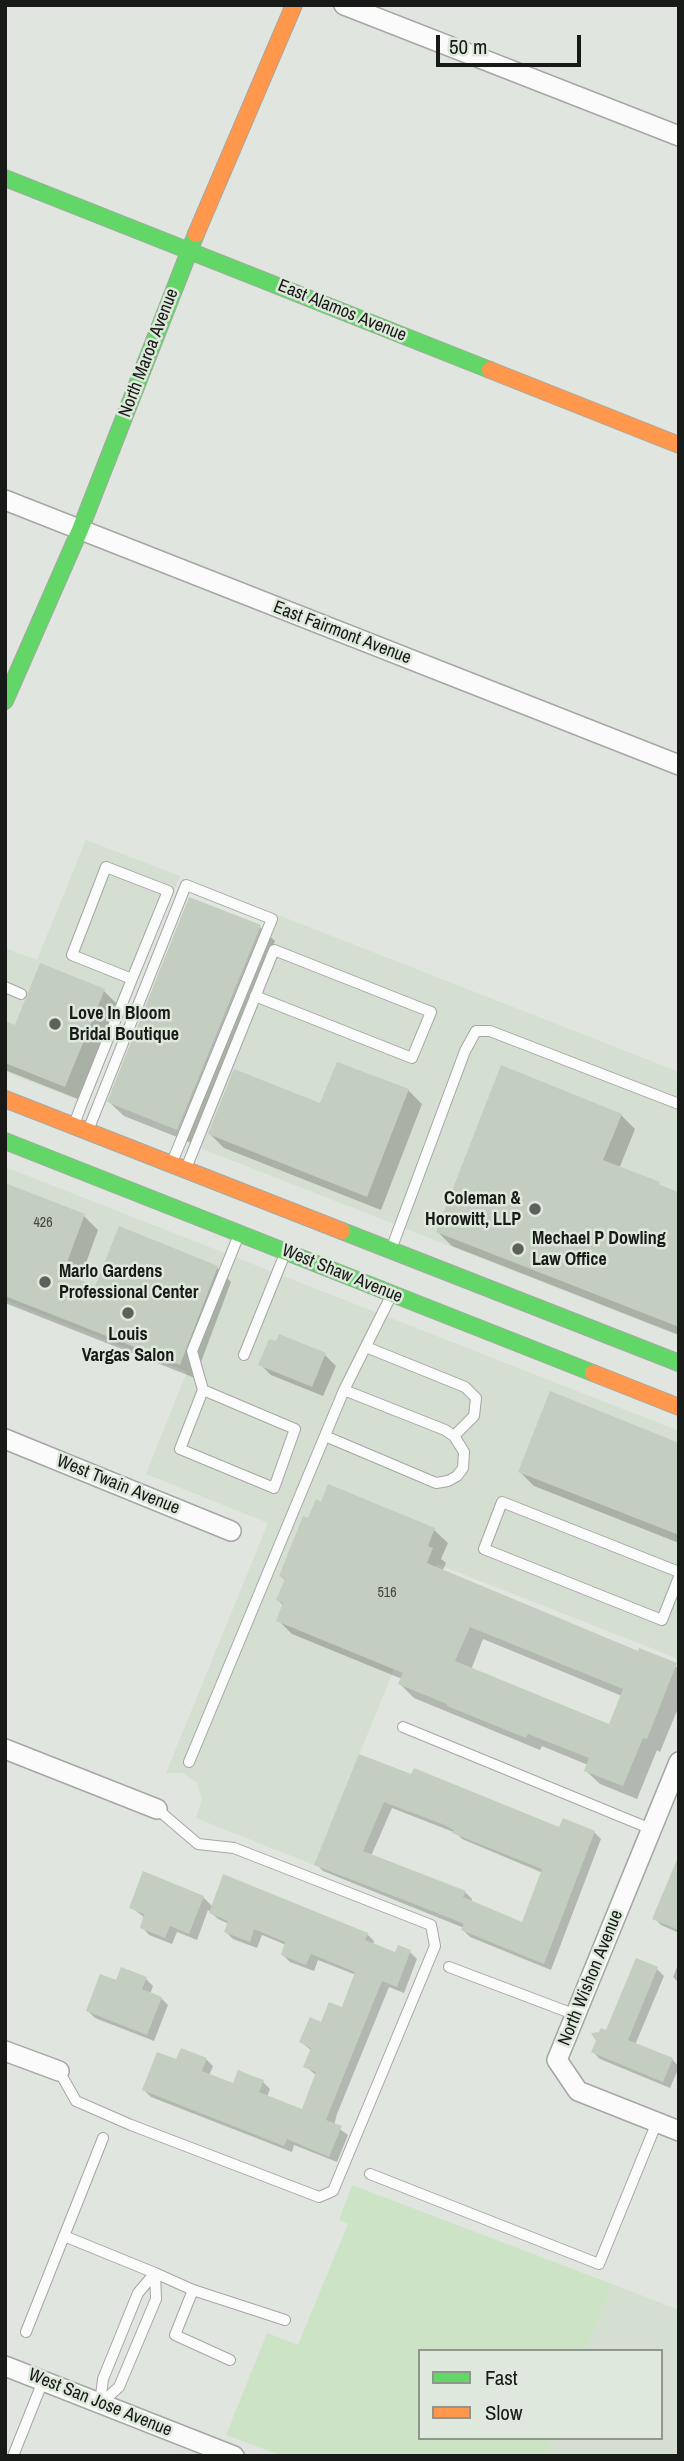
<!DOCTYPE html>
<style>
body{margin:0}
#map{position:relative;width:684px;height:2461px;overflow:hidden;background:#e0e5df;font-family:"Archivo Narrow",sans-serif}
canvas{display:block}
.frame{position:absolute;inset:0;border:7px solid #171a16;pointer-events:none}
.legend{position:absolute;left:418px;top:2349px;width:245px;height:91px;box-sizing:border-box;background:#dfe8dc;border:2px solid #8f968d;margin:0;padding:9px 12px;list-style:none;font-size:21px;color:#171a16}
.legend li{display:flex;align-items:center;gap:14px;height:35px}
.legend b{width:35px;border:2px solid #8f968d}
.scale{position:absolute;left:436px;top:35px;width:145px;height:32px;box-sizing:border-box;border:4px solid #171a16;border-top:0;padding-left:9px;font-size:21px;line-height:24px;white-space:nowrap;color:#171a16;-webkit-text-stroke:5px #dfe8dc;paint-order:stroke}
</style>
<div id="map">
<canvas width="684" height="2461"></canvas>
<div class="frame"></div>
<ul class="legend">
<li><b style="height:9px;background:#63d668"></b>Fast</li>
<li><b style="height:9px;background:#ff974d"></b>Slow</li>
</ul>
<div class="scale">50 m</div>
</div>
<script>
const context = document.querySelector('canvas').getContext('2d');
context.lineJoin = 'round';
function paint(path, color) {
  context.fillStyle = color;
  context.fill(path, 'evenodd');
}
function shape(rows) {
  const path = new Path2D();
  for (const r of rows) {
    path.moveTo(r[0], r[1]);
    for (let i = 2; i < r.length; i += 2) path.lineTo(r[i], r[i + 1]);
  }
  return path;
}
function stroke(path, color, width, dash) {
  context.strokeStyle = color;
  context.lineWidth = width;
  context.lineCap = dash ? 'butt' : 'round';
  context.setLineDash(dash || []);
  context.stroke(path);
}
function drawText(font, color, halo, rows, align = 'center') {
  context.font = font + ' "Archivo Narrow",sans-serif';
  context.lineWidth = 5;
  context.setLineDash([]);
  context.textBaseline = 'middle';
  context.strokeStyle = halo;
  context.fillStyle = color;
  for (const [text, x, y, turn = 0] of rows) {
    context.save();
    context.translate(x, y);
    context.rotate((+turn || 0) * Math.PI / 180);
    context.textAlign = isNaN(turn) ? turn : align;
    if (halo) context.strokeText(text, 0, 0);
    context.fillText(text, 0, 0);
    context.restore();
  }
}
const built = shape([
 [86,840,180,876,86,1103,5,1072,5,948,37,960],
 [273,913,679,1072,679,1336,180,1140],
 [5,1167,679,1431,679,1659,437,1564,314,1865,196,1818,202,1799,197,1783,183,1773,166,1773,268,1523,146,1474,187,1372,5,1300],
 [612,2284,679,2310,679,2456,545,2456,552,2438,661,2438,661,2351,586,2351]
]);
const green = shape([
 [352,2185,612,2284,586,2351,420,2351,420,2438,552,2438,545,2456,283,2456,226,2435,267,2333,298,2345,348,2224,339,2220]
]);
const shadow = shape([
 [190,899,260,927,275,941,192,1143,124,1116,109,1102],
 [104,991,117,1004,78,1099,5,1070,5,1023,16,1027],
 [408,1090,422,1104,381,1210,224,1148,210,1134,321,1106],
 [621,1115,635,1129,619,1169,679,1193,679,1335,452,1246,438,1232],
 [5,1184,84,1216,98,1230,79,1282,96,1289,217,1268,231,1282,195,1378,5,1303],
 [325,1355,336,1366,323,1396,271,1375,260,1364],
 [679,1444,679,1543,534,1486,520,1472],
 [434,1530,448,1543,441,1559,446,1563,442,1572,679,1668,679,1706,660,1752,657,1750,637,1799,600,1784,586,1771,588,1765,542,1746,540,1750,414,1698,400,1684,402,1679,292,1634,278,1620,284,1606,278,1600,286,1581,281,1576],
 [483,1639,622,1696,610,1727,471,1670],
 [360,1756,560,1829,594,1832,601,1839,551,1970,470,1937,463,1930,464,1928,323,1871,316,1864],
 [392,1808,456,1833,462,1839,543,1873,523,1924,471,1902,472,1899,465,1892,371,1856],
 [679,1858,679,1933,661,1925,654,1918],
 [203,1897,213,1907,367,1934,374,1941,373,1945,396,1954,410,1952,417,1959,404,1993,389,1987,337,2114,334,2125,348,2135,337,2162,294,2145,292,2152,151,2097,144,2090,177,2061,206,2059,213,2066,209,2076,234,2085,263,2082,270,2089,267,2097,303,2111,317,2076,305,2066,312,2051,301,2042,343,2010,356,1975,318,1960,314,1971,290,1962,283,1955,286,1945,262,1935,257,1948,233,1939,226,1932,229,1924,218,1919,208,1910,197,1940,177,1932,172,1944,149,1935,142,1927,145,1918,131,1907],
 [679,1962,679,1983,673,1977],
 [657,1969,664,1976,635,2045,672,2059,679,2067,670,2088,600,2059,593,2052],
 [146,1979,153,1986,150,1994,161,1998,168,2005,154,2041,95,2018,88,2011,117,1982]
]);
const building = shape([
 [189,897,261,925,177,1130,107,1102],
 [40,963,105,989,65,1087,5,1063,5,1021,15,1025],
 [337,1062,409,1089,367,1197,208,1134,234,1069,320,1103],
 [501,1065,622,1114,603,1160,660,1182,659,1185,679,1193,679,1327,436,1232],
 [5,1183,85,1214,63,1273,95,1286,119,1226,218,1266,180,1365,5,1296],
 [279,1334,326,1353,312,1387,258,1365,269,1339,276,1341],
 [550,1391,679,1443,679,1535,518,1472],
 [328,1484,435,1528,428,1546,433,1548,427,1563,638,1651,639,1648,677,1663,647,1739,643,1738,623,1786,584,1771,589,1758,528,1734,526,1738,447,1706,447,1704,398,1684,403,1673,276,1621,283,1603,276,1600,285,1579,279,1576,303,1516,308,1518,316,1499,321,1502],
 [470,1627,623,1689,609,1724,455,1661],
 [359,1754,411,1774,414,1768,559,1827,563,1818,595,1831,544,1964,461,1930,464,1924,450,1918,314,1865],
 [384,1802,442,1824,454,1830,452,1833,542,1869,522,1922,463,1897,466,1891,363,1851],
 [679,1855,679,1930,652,1919],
 [143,1871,204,1896,189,1934,170,1926,165,1938,140,1928,144,1914,129,1908],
 [223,1874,368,1933,365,1940,395,1952,398,1945,411,1950,397,1987,382,1981,331,2107,326,2120,342,2126,329,2157,287,2139,284,2146,142,2090,157,2052,176,2059,181,2048,207,2058,202,2071,233,2083,238,2070,250,2075,264,2080,259,2092,302,2109,316,2072,303,2067,311,2048,299,2042,310,2017,321,2022,329,2002,342,2007,355,1972,311,1954,306,1965,281,1955,285,1942,254,1929,250,1942,224,1932,228,1921,209,1913],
 [636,1958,658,1967,628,2040,673,2058,663,2082,591,2052,596,2041,591,2033,599,2032,601,2028,606,2030],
 [121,1967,147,1977,142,1989,162,1997,147,2035,86,2011,100,1974,116,1980]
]);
const lane = shape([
 [5,987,21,994],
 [75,1122,81,1106,132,979,168,891,106,867,72,955,132,979],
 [89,1128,186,885,272,919,173,1160],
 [187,1166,274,950,431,1012,412,1058,255,996],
 [392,1247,465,1051,476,1031,490,1031,679,1104],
 [366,1347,465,1387,476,1398,474,1416,454,1436],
 [244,1355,284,1256],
 [203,1390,295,1429,274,1488,180,1449,203,1390,192,1351,238,1237],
 [325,1436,436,1483,448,1481,457,1476,463,1468,464,1452,454,1436,445,1430,344,1390],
 [679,1572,502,1502,484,1549,662,1620,679,1577],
 [403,1727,651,1829],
 [189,1762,344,1390,390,1298],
 [449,1967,576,2015],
 [59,2071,76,2101,131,2125,319,2197,333,2191,435,1946,431,1925,234,1848,198,1844,157,1809],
 [370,2174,599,2264,657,2122],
 [64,2236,155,2273,138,2293,103,2379,100,2404],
 [193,2290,175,2335,230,2360],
 [26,2332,103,2138],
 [100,2404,119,2387,156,2299,155,2273,193,2290,285,2320],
 [13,2456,43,2381]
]);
const street = shape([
 [344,5,679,136],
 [5,500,679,765],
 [5,1439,231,1531],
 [5,1749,157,1809],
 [679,1762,557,2060,578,2091,679,2131],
 [5,2051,59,2071],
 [5,2366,234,2456]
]);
const fast = shape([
 [5,178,490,370],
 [5,701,80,530,196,234],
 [5,1141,593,1373],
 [342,1231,679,1363]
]);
const slow = shape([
 [196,234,294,5],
 [490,370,679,445],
 [5,1099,342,1231],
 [593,1373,679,1407]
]);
const markers = [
 [55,1024,7,"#5d615c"],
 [535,1209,7,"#5d615c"],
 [518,1249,7,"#5d615c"],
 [45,1282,7,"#5d615c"],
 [128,1313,7,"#5d615c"]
];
const numberNames = [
 ["426",43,1223],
 ["516",387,1593]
];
const streetNames = [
 ["East Alamos Avenue",342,311,22],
 ["North Maroa Avenue",149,353,-69],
 ["East Fairmont Avenue",342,633,21],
 ["West Shaw Avenue",342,1274,22],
 ["West Twain Avenue",118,1485,22],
 ["North Wishon Avenue",591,1978,-68],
 ["West San Jose Avenue",100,2403,22]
];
const poiNames = [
 ["Love In Bloom",69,1014],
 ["Bridal Boutique",69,1035],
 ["Coleman &",521,1199,"right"],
 ["Horowitt, LLP",521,1220,"right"],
 ["Mechael P Dowling",532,1239],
 ["Law Office",532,1260],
 ["Marlo Gardens",59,1272],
 ["Professional Center",59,1293],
 ["Louis",128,1335,"center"],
 ["Vargas Salon",128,1356,"center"]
];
paint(built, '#d4ded1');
paint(green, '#cde3c6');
paint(shadow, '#0003');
paint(building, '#c3cdc0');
stroke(lane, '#a4a7a3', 12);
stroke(street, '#a4a7a3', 22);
stroke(fast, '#a4a7a3', 18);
stroke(slow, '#a4a7a3', 18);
stroke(lane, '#fafbfa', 10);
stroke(street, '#fafbfa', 19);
stroke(fast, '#63d668', 16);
stroke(slow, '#ff974d', 16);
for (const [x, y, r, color] of markers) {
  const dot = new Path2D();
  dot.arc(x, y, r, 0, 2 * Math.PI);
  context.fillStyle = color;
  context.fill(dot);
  stroke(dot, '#dfe8dc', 2.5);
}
drawText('14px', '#424740', null, numberNames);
drawText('18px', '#171a16', '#dfe8dc', streetNames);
drawText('bold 18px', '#171a16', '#dfe8dc', poiNames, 'left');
</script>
